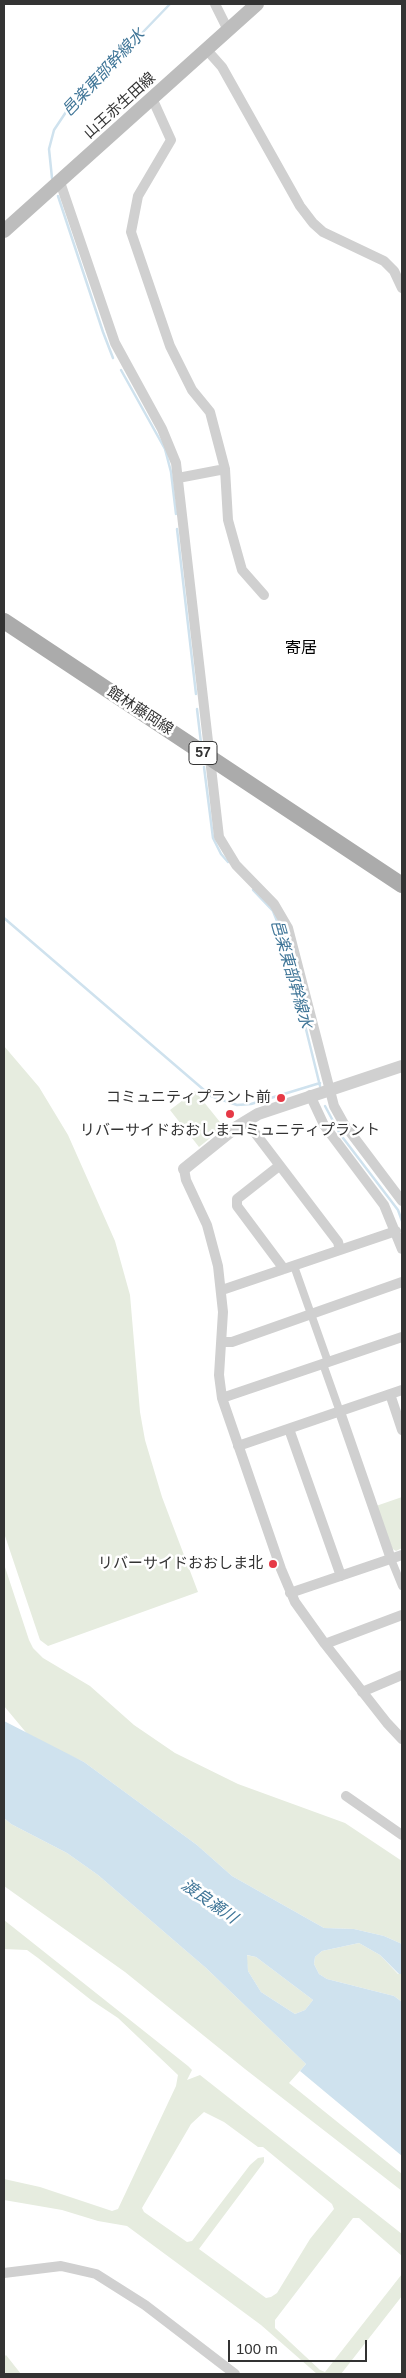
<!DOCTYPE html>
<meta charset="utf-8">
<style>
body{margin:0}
#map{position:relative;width:406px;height:2378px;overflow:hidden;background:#fff;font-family:Arial,sans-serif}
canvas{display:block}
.frame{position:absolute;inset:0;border:5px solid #333;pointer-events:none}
.scale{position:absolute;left:228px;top:2340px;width:139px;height:22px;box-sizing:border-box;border:2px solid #333;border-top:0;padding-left:6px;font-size:15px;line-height:18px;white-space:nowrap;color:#333;-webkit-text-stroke:4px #fff;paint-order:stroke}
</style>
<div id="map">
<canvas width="406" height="2378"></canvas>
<div class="frame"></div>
<div class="scale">100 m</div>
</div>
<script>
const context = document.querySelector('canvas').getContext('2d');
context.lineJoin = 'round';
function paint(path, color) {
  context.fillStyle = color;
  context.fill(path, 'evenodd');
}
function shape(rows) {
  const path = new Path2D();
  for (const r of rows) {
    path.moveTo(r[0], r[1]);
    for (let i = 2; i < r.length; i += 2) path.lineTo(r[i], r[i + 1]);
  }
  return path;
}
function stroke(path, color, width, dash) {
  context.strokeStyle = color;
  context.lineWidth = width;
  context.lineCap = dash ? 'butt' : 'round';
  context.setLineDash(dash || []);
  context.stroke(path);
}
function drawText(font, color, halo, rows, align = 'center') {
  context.font = font + ' Arial,"Noto Sans JP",sans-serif';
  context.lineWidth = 5;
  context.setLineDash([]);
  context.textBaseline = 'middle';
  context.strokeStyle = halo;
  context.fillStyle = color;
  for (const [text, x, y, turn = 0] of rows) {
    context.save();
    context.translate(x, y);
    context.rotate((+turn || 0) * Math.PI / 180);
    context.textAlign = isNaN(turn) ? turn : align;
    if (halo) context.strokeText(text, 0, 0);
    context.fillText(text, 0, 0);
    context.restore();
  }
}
const green = shape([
 [4,1046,39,1087,68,1135,115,1241,130,1295,140,1412,145,1440,162,1497,198,1592,48,1646,40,1640,4,1533],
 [195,1091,224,1127,199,1147,170,1110],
 [402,1497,402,1548,396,1551,391,1548,376,1506],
 [4,1564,29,1640,33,1648,43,1658,90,1686,134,1725,175,1753,238,1784,345,1823,402,1861,402,1944,384,1936,354,1929,324,1928,232,1876,197,1845,84,1762,29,1736,4,1706],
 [4,1818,11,1824,67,1853,98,1875,206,1968,306,2064,289,2083,402,2174,402,2191,245,2069,125,1972,4,1886],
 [4,1920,188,2066,192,2070,187,2080,200,2075,402,2234,402,2256,359,2218,353,2218,275,2320,275,2328,320,2370,325,2372,402,2274,402,2296,341,2374,317,2374,261,2325,127,2226,98,2221,62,2210,4,2200,4,2179,40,2187,112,2211,118,2209,176,2086,178,2075,118,2018,91,2000,38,1958,27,1950,4,1949],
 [204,2112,224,2122,258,2147,263,2147,332,2204,334,2209,310,2239,277,2293,271,2297,266,2298,199,2249,264,2162,264,2157,258,2158,250,2165,192,2241,187,2242,144,2212,142,2208,191,2124],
 [359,1943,380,1955,398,1974,402,1974,402,2002,394,1996,327,1979,319,1974,314,1964,315,1957,322,1951],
 [246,1955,256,1957,313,2000,305,2010,295,2014,261,1992,248,1971],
 [6,2355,21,2374,4,2374,4,2357]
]);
const water = shape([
 [4,1721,84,1762,197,1845,232,1876,324,1928,354,1929,384,1936,402,1944,402,1974,399,1974,380,1955,359,1943,322,1951,315,1957,314,1964,319,1974,327,1979,394,1996,402,2002,402,2156,300,2071,306,2064,206,1968,98,1875,67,1853,11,1824,4,1818],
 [247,1955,256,1957,313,2000,305,2010,295,2014,261,1992,248,1971]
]);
const stream = shape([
 [52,178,49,149,54,130,66,112,170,4],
 [58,196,103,332,113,358],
 [121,370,165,449,171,472,176,514],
 [177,529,196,694],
 [197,709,201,743],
 [204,767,213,838,221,854,228,862],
 [253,890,273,911,283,936,320,1086],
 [4,918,211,1096,237,1105,251,1104,320,1083],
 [325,1106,340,1134,398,1210,402,1221]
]);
const pedestrian = shape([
 [294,1266,328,1362],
 [323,1364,340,1412],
 [391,1559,402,1586]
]);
const minor = shape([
 [215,4,228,30],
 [206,49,222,67,300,206,313,223,323,232,384,261,394,271,402,288],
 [152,98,171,140,138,196,131,232,170,346,192,390,210,412,225,469,228,520,242,570,264,595],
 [60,182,115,343,162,429,176,463,219,837,236,865,274,904,288,928,334,1106,344,1124,402,1201],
 [178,478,225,469],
 [310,1095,324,1125,384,1205,402,1249],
 [246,1121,338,1242,340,1250],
 [279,1166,237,1199,237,1206,284,1269],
 [184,1169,186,1180,207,1225,218,1266,223,1312,219,1375,222,1398,281,1569,295,1602,325,1644,387,1723,402,1739],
 [222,1290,396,1231],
 [222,1342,232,1342,402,1282],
 [390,1394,402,1430],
 [222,1398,402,1337],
 [340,1412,391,1559],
 [289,1429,341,1576],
 [238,1446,402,1390],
 [290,1593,402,1555],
 [325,1644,402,1615],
 [362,1692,402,1675],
 [346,1796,402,1835],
 [4,2273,61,2266,96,2274,145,2305,235,2374]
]);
const tertiary = shape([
 [184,1169,235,1128,258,1114,402,1066]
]);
const secondary = shape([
 [4,231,257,4]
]);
const primary = shape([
 [4,621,402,885]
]);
const markers = [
 [281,1098,5,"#e63946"],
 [230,1114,5,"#e63946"],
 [273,1564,5,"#e63946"]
];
const shields = [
 [203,753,28]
];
const shieldNames = [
 ["57",203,753]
];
const streetNames = [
 ["山王赤生田線",120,106,-42],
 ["館林藤岡線",140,711,33]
];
const poiNames = [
 ["コミュニティプラント前",271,1098],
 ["リバーサイドおおしまコミュニティプラント",230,1131,"center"],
 ["リバーサイドおおしま北",263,1564]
];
const waterNames = [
 ["邑楽東部幹線水",104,73,-47],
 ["邑楽東部幹線水",291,974,74],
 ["渡良瀬川",209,1902,35]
];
const neighbourhoodNames = [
 ["寄居",301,649]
];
paint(green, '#e6ecdf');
paint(water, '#cfe2ee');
stroke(stream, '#cfe2ee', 2.5);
stroke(pedestrian, '#d0d0d0', 8);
stroke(minor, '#d0d0d0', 10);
stroke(tertiary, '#d0d0d0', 12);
stroke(secondary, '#bdbdbd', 14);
stroke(primary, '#ababab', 16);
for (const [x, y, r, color] of markers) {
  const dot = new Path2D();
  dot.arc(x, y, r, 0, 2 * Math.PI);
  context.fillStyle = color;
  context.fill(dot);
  stroke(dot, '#fff', 2);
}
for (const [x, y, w] of shields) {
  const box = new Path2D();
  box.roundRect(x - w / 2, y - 11.5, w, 23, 4);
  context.fillStyle = '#fff';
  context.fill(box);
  stroke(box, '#333', 1);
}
drawText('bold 14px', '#333', null, shieldNames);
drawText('15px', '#333', '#fff', streetNames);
drawText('15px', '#333', '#fff', poiNames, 'right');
drawText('italic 16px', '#3f7597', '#fff', waterNames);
drawText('16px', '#000', '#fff', neighbourhoodNames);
</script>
